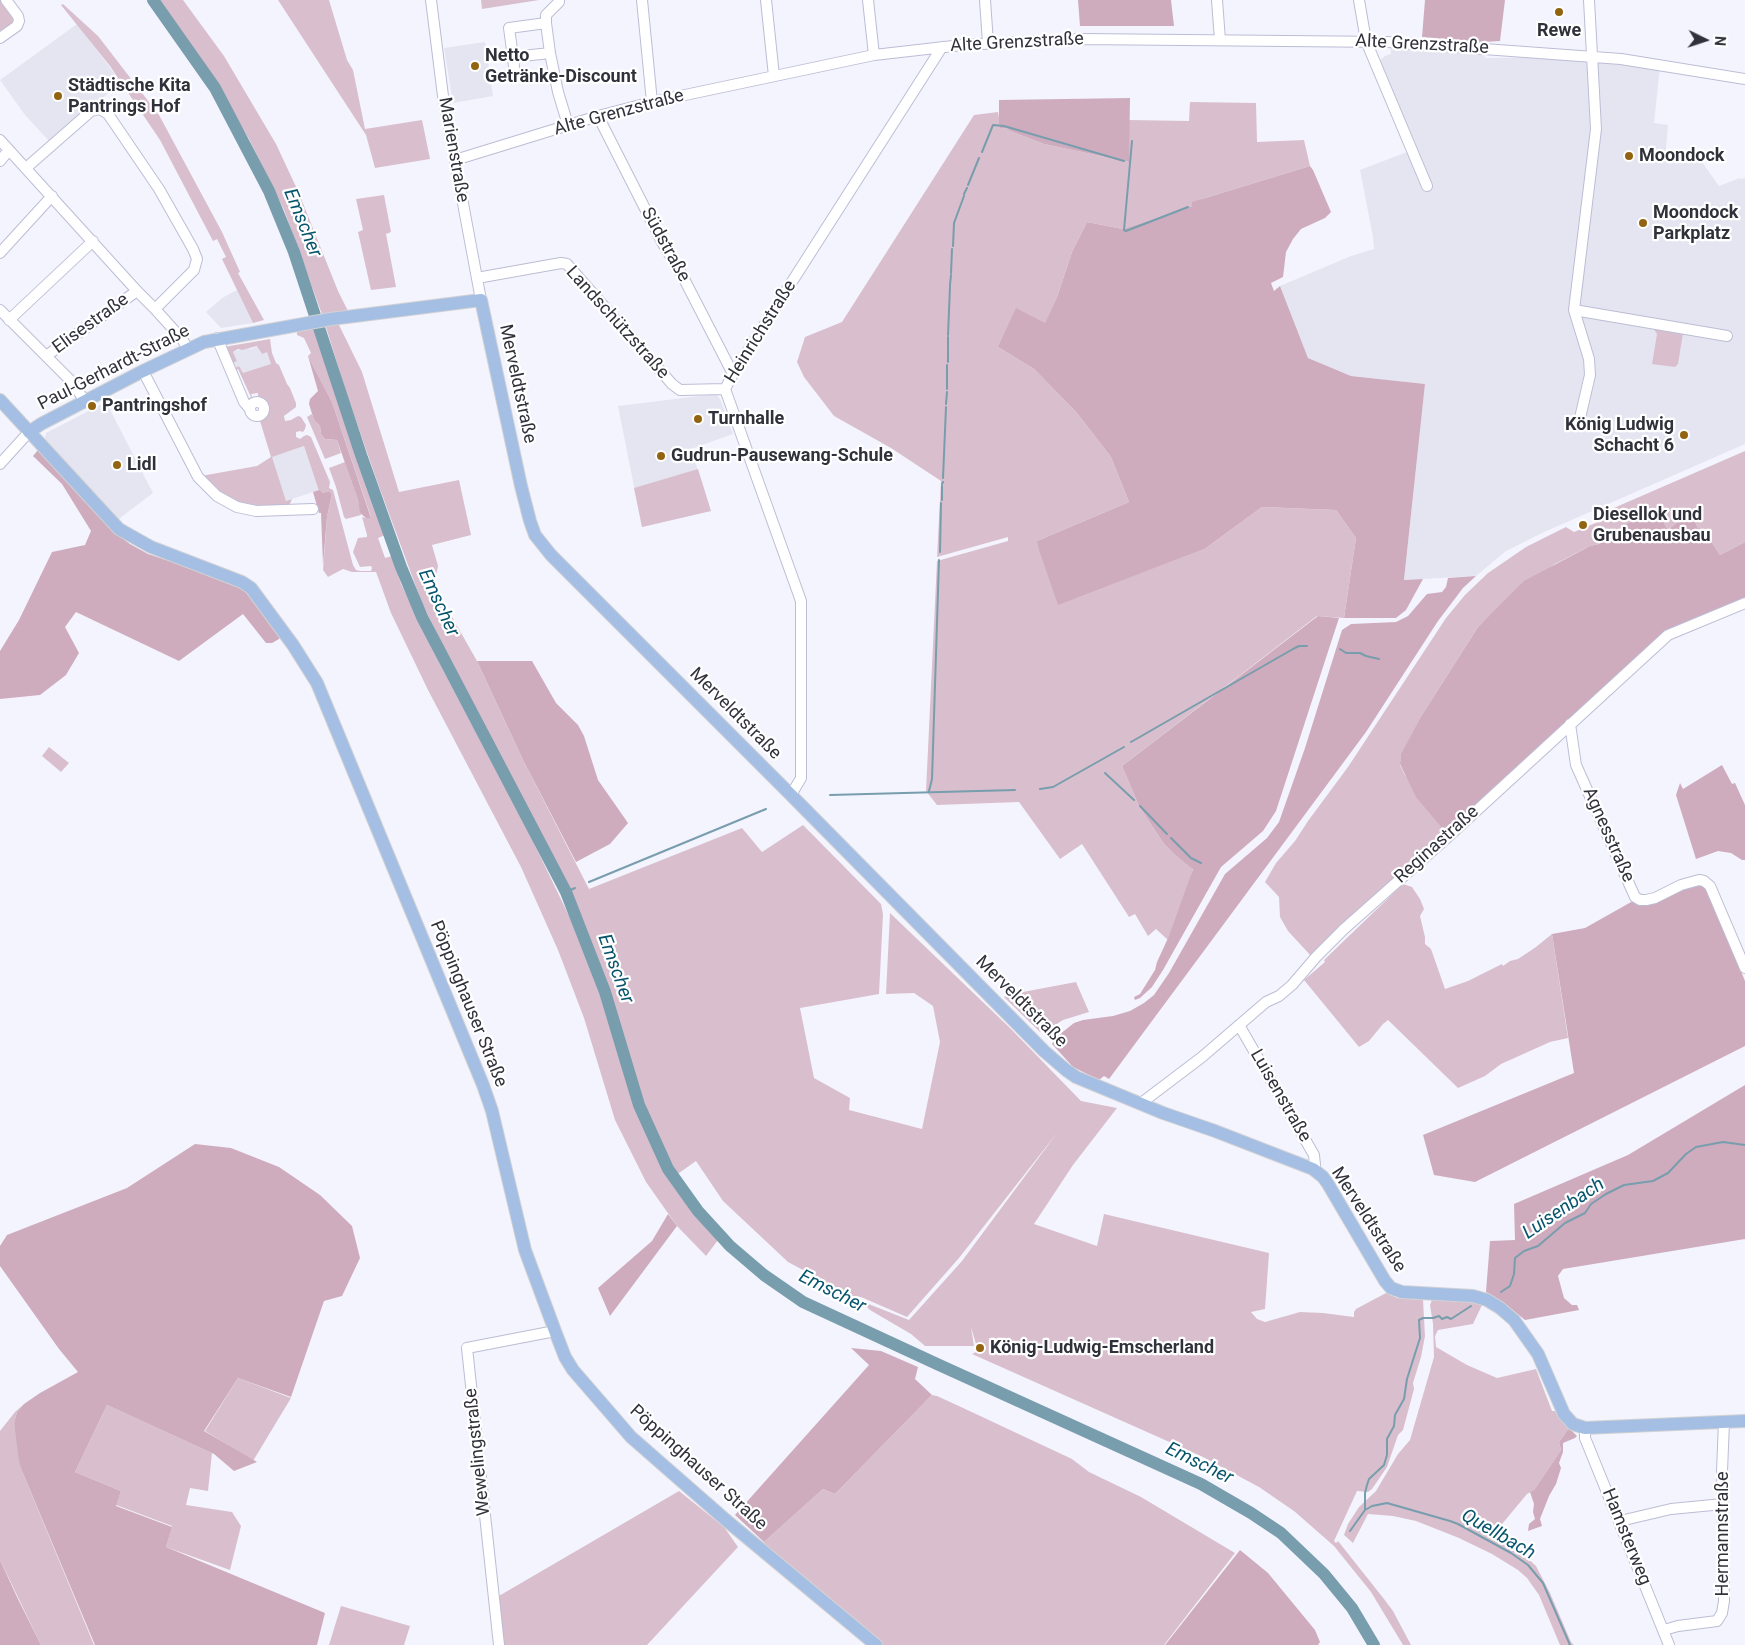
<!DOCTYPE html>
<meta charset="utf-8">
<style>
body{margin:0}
#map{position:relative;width:1745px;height:1645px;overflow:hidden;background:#f4f4fe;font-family:Roboto,sans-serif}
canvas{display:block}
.north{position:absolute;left:1680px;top:15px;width:50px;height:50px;-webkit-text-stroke:4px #fff;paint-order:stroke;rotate:94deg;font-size:14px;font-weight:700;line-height:20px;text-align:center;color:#31313b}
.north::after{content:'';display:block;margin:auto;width:18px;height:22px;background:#31313b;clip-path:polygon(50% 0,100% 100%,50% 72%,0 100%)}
</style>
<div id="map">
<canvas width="1745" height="1645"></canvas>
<div class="north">N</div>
</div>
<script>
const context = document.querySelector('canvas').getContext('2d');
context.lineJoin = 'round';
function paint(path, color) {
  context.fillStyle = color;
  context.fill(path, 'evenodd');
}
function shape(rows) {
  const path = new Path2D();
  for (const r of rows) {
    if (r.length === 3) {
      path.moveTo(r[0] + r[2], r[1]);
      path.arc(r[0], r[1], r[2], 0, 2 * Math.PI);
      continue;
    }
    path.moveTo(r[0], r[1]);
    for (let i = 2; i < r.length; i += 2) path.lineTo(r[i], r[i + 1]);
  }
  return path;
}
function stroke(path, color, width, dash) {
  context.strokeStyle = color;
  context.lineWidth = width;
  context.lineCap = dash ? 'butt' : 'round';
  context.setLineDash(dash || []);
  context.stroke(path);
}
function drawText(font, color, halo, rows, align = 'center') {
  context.font = font + ' Roboto,sans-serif';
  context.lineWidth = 4.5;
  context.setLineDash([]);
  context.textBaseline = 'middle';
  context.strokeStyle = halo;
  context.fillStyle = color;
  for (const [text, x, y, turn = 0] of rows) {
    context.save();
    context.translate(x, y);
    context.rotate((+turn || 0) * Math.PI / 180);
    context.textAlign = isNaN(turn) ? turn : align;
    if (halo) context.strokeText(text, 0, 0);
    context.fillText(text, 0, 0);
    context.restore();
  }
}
const built = shape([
 [77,24,121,82,51,143,25,115,0,80],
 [1390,37,1483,42,1485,58,1590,57,1660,67,1654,123,1668,125,1665,159,1702,162,1719,186,1740,178,1741,179,1745,178,1745,444,1542,533,1506,551,1476,576,1404,580,1425,384,1351,376,1308,358,1280,286,1351,256,1374,249,1373,237,1360,170,1407,152,1395,122,1380,60,1385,56,1391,54],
 [485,42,493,96,453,103,444,48],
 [237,290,253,323,221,328,206,312,222,298],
 [257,346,267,352,272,364,243,374,239,366,233,369,230,364,237,361,233,352,247,348,251,349],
 [716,394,720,399,733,434,691,449,711,511,642,527,618,406],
 [106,402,153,493,116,521,45,439,46,433],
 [304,446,319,490,286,501,271,457]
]);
const green = shape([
 [0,0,2,0,12,16,13,20,11,25,0,34],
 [158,0,183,0,224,56,276,144,298,191,338,291,349,313,323,317,284,210,249,139,211,75],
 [278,0,329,0,347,60,353,70,365,129,422,120,430,159,375,168,366,135],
 [481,0,539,0,482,9],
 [63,4,98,36,159,115,222,232,240,272,238,273,264,320,253,323,222,259,226,257,217,239,213,241,160,140,110,66,61,5],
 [1190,102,1256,103,1257,142,1304,140,1310,166,1202,199,1192,206,1123,229,1087,222,1072,252,1057,297,1045,324,998,347,1034,369,1077,413,1111,457,1129,502,1037,541,1206,548,1262,507,1336,510,1356,538,1344,618,1317,616,1122,766,1139,806,1164,844,1175,855,1193,868,1187,891,1168,940,1156,929,1148,936,1135,914,1129,917,1082,844,1060,859,1019,802,937,805,926,791,937,561,1008,541,1008,537,937,557,941,481,891,448,834,416,804,377,797,362,805,337,842,322,974,115,998,112,1001,128,1006,128,1010,131,1044,144,1129,162,1129,120,1189,121],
 [384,195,391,232,386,234,396,287,371,290,358,232,363,230,356,199],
 [340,322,339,325,362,372,399,492,459,480,471,535,432,545,438,566,434,585,477,661,523,760,589,889,742,828,762,852,803,825,881,904,883,914,879,994,800,1008,814,1078,850,1098,849,1110,922,1129,940,1042,933,1006,914,993,886,994,890,913,1011,1029,1081,1101,1117,1108,1073,1165,1034,1224,1097,1246,1104,1214,1269,1253,1265,1309,1251,1312,1257,1319,1265,1322,1300,1312,1323,1313,1354,1317,1354,1312,1356,1309,1386,1293,1397,1298,1423,1300,1425,1336,1421,1357,1413,1383,1414,1389,1403,1430,1398,1435,1387,1467,1372,1489,1368,1492,1357,1491,1334,1541,1336,1543,1338,1541,1384,1599,1393,1611,1411,1645,1403,1645,1371,1592,1334,1546,1294,1511,1259,1487,1203,1457,972,1354,978,1351,971,1327,974,1346,925,1346,911,1334,870,1310,861,1301,909,1320,962,1261,1057,1133,959,1258,907,1317,861,1297,852,1296,788,1262,723,1201,696,1161,672,1178,670,1161,657,1135,643,1100,609,992,589,938,567,887,478,717,422,603,377,481,346,392,325,324],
 [315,326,385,535,378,538,385,558,392,556,401,584,441,666,528,831,570,918,600,995,634,1102,654,1149,666,1173,695,1215,718,1240,706,1256,677,1226,646,1182,615,1120,584,1018,558,950,521,867,428,690,391,613,376,572,352,572,343,569,328,577,323,570,327,517,332,494,329,491,323,493,319,491,304,446,272,457,286,501,292,499,289,506,254,508,228,499,201,476,257,466,271,457,260,421,268,414,267,405,264,400,258,398,258,393,251,394,253,399,247,400,251,397,238,369,234,371,233,369,239,366,243,373,271,364,267,352,262,354,257,346,242,350,238,349,233,352,237,361,230,364,224,347,270,339,272,353,276,363,279,365,287,384,290,388,296,403,296,407,284,416,285,421,291,420,298,416,301,417,306,425,305,429,303,432,300,431,296,432,296,437,300,439,304,436,307,435,311,437,330,482,329,488,333,490,353,565,356,570,360,571,371,571,372,568,371,566,360,567,353,552,358,538,367,537,367,535,362,517,366,518,371,517,332,402,308,356,311,353,304,338,297,335,297,330],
 [1653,328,1683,333,1678,364,1675,367,1652,364,1657,334],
 [312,414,314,420,320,426,321,434,325,439,337,440,341,453,325,459,307,417],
 [1745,451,1745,542,1720,555,1713,544,1698,528,1690,511,1668,530,1658,512,1628,523,1599,544,1590,546,1555,564,1513,594,1478,627,1420,718,1401,755,1400,765,1405,775,1448,835,1312,957,1288,931,1280,917,1279,897,1265,882,1276,863,1295,841,1308,821,1348,767,1446,618,1465,595,1488,573,1526,547,1566,527,1574,532,1598,522,1600,514],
 [345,462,358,500,361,515,346,519,344,517,336,487,329,468],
 [698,469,711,511,642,527,634,488],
 [49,747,69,763,61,772,42,756],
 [1403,884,1412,887,1420,899,1424,909,1420,916,1425,937,1425,944,1431,949,1445,989,1468,981,1502,964,1503,966,1510,961,1518,959,1536,947,1552,934,1568,1038,1550,1042,1501,1064,1485,1076,1458,1088,1388,1020,1383,1024,1369,1041,1359,1047,1304,980,1325,962,1324,960],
 [1076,982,1089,1012,1063,1020,1044,1032,1040,1032,1004,997,1007,995],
 [1432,1300,1472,1302,1482,1305,1473,1324,1438,1330,1435,1336,1436,1347,1467,1365,1497,1378,1536,1369,1552,1411,1555,1411,1559,1418,1569,1428,1559,1442,1561,1450,1534,1490,1527,1494,1497,1530,1536,1566,1550,1593,1571,1642,1574,1645,1560,1645,1539,1595,1527,1578,1518,1570,1492,1554,1459,1538,1416,1521,1393,1516,1368,1514,1353,1543,1344,1535,1348,1524,1359,1507,1376,1491,1398,1454,1410,1440,1434,1357,1433,1324,1430,1305],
 [238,1378,291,1398,253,1461,205,1431],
 [932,1395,937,1396,961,1407,1072,1459,1089,1472,1141,1497,1235,1553,1164,1645,880,1645,765,1546,764,1542,823,1489,835,1494],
 [24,1404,17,1412,14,1423,22,1471,94,1645,41,1645,0,1560,0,1431,15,1412],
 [107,1405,212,1453,208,1491,190,1488,186,1505,232,1512,241,1526,230,1570,166,1547,172,1526,116,1505,121,1491,75,1472],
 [679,1491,724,1527,738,1547,647,1645,494,1645,492,1600],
 [341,1606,410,1626,404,1645,329,1645]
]);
const forest = shape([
 [1078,0,1171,0,1174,26,1080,26],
 [1425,0,1505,0,1500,41,1483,42,1422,37],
 [1130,98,1129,162,1044,144,1010,131,1006,128,1000,128,999,122,999,100],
 [1310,166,1313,170,1331,212,1325,218,1301,229,1293,239,1286,252,1283,277,1271,283,1274,291,1280,286,1308,358,1351,376,1425,384,1404,580,1423,579,1406,610,1396,618,1344,618,1356,538,1336,510,1262,507,1206,548,1058,605,1039,550,1037,541,1129,502,1111,457,1077,413,1034,369,998,347,1016,308,1045,323,1057,297,1072,252,1087,222,1123,229,1192,206,1192,202,1202,199],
 [308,356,332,402,371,518,366,518,360,513,358,500,337,440,325,439,321,434,320,426,314,420,309,404,310,399,318,391],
 [38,450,115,533,130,544,148,554,218,577,247,589,280,637,279,639,272,643,266,643,243,614,179,661,76,612,65,627,79,653,66,675,40,695,0,699,0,651,19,620,52,552,85,545,91,531,62,484,33,456],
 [319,490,323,493,329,491,332,494,327,517,323,565,321,513,319,513,313,492],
 [1690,511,1698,528,1713,544,1720,555,1745,542,1745,602,1667,634,1448,835,1416,797,1400,764,1401,754,1420,718,1478,627,1524,581,1590,546,1599,544,1628,523,1658,512,1668,530],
 [1476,576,1463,588,1438,621,1366,732,1109,1079,1104,1076,1099,1080,1073,1067,1052,1044,1055,1038,1074,1023,1083,1020,1113,1016,1130,1011,1144,1003,1154,995,1169,973,1225,874,1267,838,1279,822,1305,748,1342,630,1351,624,1396,622,1408,616,1427,594,1442,592,1446,587,1448,578],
 [1318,616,1339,618,1276,811,1263,831,1221,867,1163,970,1152,987,1140,998,1135,1000,1134,997,1140,994,1155,970,1157,962,1169,936,1193,869,1175,855,1164,844,1139,806,1122,766],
 [477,661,532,661,556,703,578,725,584,736,598,780,628,823,610,844,576,862,523,760],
 [1722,765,1732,784,1735,783,1745,805,1745,860,1742,860,1731,853,1718,851,1696,859,1676,795,1680,783,1683,789],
 [1694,881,1708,890,1745,981,1745,1046,1475,1182,1434,1175,1423,1135,1574,1073,1552,934,1585,928,1640,897,1643,902],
 [1745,1085,1745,1239,1563,1269,1558,1276,1564,1298,1572,1305,1577,1305,1579,1310,1525,1320,1504,1303,1486,1292,1490,1241,1515,1240,1514,1204,1628,1155],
 [195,1144,231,1148,279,1167,320,1195,352,1226,360,1258,342,1296,324,1301,291,1397,238,1378,204,1431,257,1462,234,1471,214,1454,107,1405,75,1472,121,1491,116,1506,172,1527,166,1547,325,1613,317,1645,95,1645,22,1471,19,1461,14,1423,17,1412,24,1404,40,1393,78,1372,59,1349,0,1266,0,1246,7,1235,127,1188],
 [668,1214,677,1226,610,1316,598,1288,652,1241],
 [851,1348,881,1351,918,1367,915,1379,932,1395,835,1494,823,1489,764,1542,735,1515,869,1365],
 [1569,1428,1577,1436,1575,1438,1563,1443,1563,1452,1559,1463,1561,1468,1556,1484,1549,1496,1540,1519,1542,1526,1528,1531,1529,1524,1535,1519,1533,1512,1534,1504,1530,1492,1534,1490,1561,1450,1559,1442],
 [1240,1550,1268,1573,1315,1630,1320,1642,1318,1645,1165,1645],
 [0,1560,17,1597,41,1645,0,1645]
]);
const stream = shape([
 [1132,141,1124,230,1126,231,1188,207],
 [982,152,993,125,1004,126,1124,161],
 [968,185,979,158],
 [964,194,967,188],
 [953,246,954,223,964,196],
 [951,273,952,249],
 [950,285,951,275],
 [948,335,950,286],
 [948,349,948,337],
 [948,362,948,350],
 [947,389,947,365],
 [946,404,947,392],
 [943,478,946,407],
 [942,484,943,482],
 [942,500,942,486],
 [940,552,941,503],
 [1340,649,1346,653,1360,653,1366,656,1379,659],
 [1131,742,1293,649,1299,646,1307,646],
 [1105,773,1134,800],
 [1040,789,1053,787,1124,747],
 [929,791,932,779,939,560],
 [830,795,1015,790],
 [1140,806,1167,834],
 [1171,838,1191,858,1201,863],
 [589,882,766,809],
 [566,892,575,888],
 [1501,1292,1510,1286,1514,1274,1515,1258,1524,1251,1538,1246,1565,1223,1585,1213,1591,1204,1606,1194,1624,1185,1653,1181,1668,1173,1686,1154,1696,1147,1723,1142,1745,1145],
 [1365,1510,1365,1493,1367,1485,1369,1479,1384,1465,1387,1455,1387,1439,1394,1426,1395,1415,1404,1399,1407,1379,1420,1338,1419,1320,1423,1318,1433,1318,1439,1316,1442,1319,1447,1317,1451,1319,1471,1306],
 [1350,1531,1365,1510,1372,1506,1387,1503,1450,1521,1458,1524,1511,1553,1528,1565,1543,1583,1570,1645]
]);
const river = shape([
 [153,0,215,88,269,191,294,252,361,455,401,567,422,617,566,892,605,992,639,1105,668,1169,698,1211,730,1246,764,1275,803,1302,937,1364,1201,1484,1251,1513,1281,1533,1324,1574,1352,1608,1374,1645]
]);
const minor = shape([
 [431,0,443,96,481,300],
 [559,0,559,2,546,15,546,23,550,53,558,92,568,125],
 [642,0,652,102],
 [766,0,774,76],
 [868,0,874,55],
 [985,0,988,43],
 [1217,0,1220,40],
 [1359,0,1366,41,1427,186],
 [546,23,509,28,513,57,550,53],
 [0,38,17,26,19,21,18,16,6,0],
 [513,57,515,77],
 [598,116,662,242,681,273,733,374],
 [0,140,137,291,155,309,182,339,188,349],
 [455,160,598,116,652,102,874,55,962,45,1082,39,1388,42,1621,59,1745,79],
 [0,161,9,150],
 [26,168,91,111,100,109,108,114,159,189,193,249,197,259,194,270,155,309],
 [0,253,52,196],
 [477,278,561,263,567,264,672,384,680,390,725,389],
 [0,310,71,381,85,401],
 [1574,310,1727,336],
 [9,320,93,241],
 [217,338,244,402,250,409],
 [46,356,137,291],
 [143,371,198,477,217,496,237,507,256,511,313,509],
 [257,409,7],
 [1580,418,1590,375,1589,359,1574,310,1596,129,1589,0],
 [0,464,29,432],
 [1570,724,1576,765,1635,897,1640,900,1646,900,1655,898,1681,885,1699,880,1704,881,1710,886,1745,968],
 [791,795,801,778,801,601,725,389,733,374,942,47],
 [1239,1025,1314,1155,1315,1165,1313,1169],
 [1140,1104,1202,1057,1266,1002,1279,996,1292,985,1316,957,1344,929,1449,836,1668,635,1745,603],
 [1585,1428,1585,1438,1669,1645],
 [1620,1521,1671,1509,1723,1504],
 [1664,1630,1678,1626,1717,1621,1722,1613,1724,1601,1722,1471,1724,1422],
 [499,1645,467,1348,555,1331]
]);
const major = shape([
 [0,400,119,529,151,547,242,582,251,588,293,645,317,683,483,1085,492,1111,525,1250,555,1331,565,1357,573,1370,631,1437,727,1521,876,1645],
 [29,432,41,424,143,371,204,342,331,319,481,300,521,486,530,521,535,535,551,555,791,795,1044,1051,1066,1070,1076,1077,1163,1113,1215,1131,1313,1169,1323,1177,1328,1184,1385,1281,1391,1288,1402,1292,1473,1296,1487,1300,1500,1308,1514,1320,1538,1354,1564,1414,1573,1424,1585,1428,1745,1421]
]);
const markers = [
 [1559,12,5,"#926310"],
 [475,66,5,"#926310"],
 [58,96,5,"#926310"],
 [1629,156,5,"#926310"],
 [1643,223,5,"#926310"],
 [92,406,5,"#926310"],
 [698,419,5,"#926310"],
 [1684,435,5,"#926310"],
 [661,456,5,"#926310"],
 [117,465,5,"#926310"],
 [1583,525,5,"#926310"],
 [980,1348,5,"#926310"]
];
const poiNames = [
 ["Rewe",1559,31,"center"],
 ["Netto",485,56],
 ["Getränke-Discount",485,77],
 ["Städtische Kita",68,86],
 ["Pantrings Hof",68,107],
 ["Moondock",1639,156],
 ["Moondock",1653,213],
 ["Parkplatz",1653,234],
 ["Pantringshof",102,406],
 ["Turnhalle",708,419],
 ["König Ludwig",1674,425,"right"],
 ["Schacht 6",1674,446,"right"],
 ["Gudrun-Pausewang-Schule",671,456],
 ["Lidl",127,465],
 ["Diesellok und",1593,515],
 ["Grubenausbau",1593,536],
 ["König-Ludwig-Emscherland",990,1348]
];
const streetNames = [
 ["Alte Grenzstraße",1017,43,-3],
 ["Alte Grenzstraße",1422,45,3],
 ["Alte Grenzstraße",619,113,-15],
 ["Marienstraße",453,150,80],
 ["Südstraße",665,245,61],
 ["Landschützstraße",617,323,48],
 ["Elisestraße",91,324,-36],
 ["Heinrichstraße",761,332,-58],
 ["Paul-Gerhardt-Straße",114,368,-27],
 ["Merveldtstraße",517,384,78],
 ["Merveldtstraße",735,714,45],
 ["Agnesstraße",1608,835,66],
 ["Reginastraße",1437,845,-42],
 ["Merveldtstraße",1021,1002,45],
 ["Pöppinghauser Straße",468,1004,68],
 ["Luisenstraße",1280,1096,60],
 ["Merveldtstraße",1368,1220,57],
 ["Wewelingstraße",478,1452,-96],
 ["Pöppinghauser Straße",698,1468,42],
 ["Hermannstraße",1723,1534,-90],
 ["Hamsterweg",1626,1537,68]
];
const waterNames = [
 ["Emscher",302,223,68],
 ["Emscher",438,603,65],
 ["Emscher",615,969,70],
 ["Luisenbach",1564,1209,-34],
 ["Emscher",832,1292,27],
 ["Emscher",1199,1464,26],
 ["Quellbach",1498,1535,30]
];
paint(built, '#e5e5f2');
paint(green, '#d9bfcd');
paint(forest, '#ceacbe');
stroke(stream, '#789dad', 2);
stroke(river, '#789dad', 12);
stroke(minor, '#bcbdd5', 12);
stroke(major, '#d2d2d4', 14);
stroke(minor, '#fff', 10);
stroke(major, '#a4bfe3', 12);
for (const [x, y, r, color] of markers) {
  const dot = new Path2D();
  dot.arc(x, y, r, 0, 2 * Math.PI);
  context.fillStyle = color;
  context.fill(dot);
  stroke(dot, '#fff', 2);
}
drawText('bold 18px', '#31313b', '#fff', poiNames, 'left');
drawText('18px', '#31313b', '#fff', streetNames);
drawText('italic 19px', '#07556d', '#fff', waterNames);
</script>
